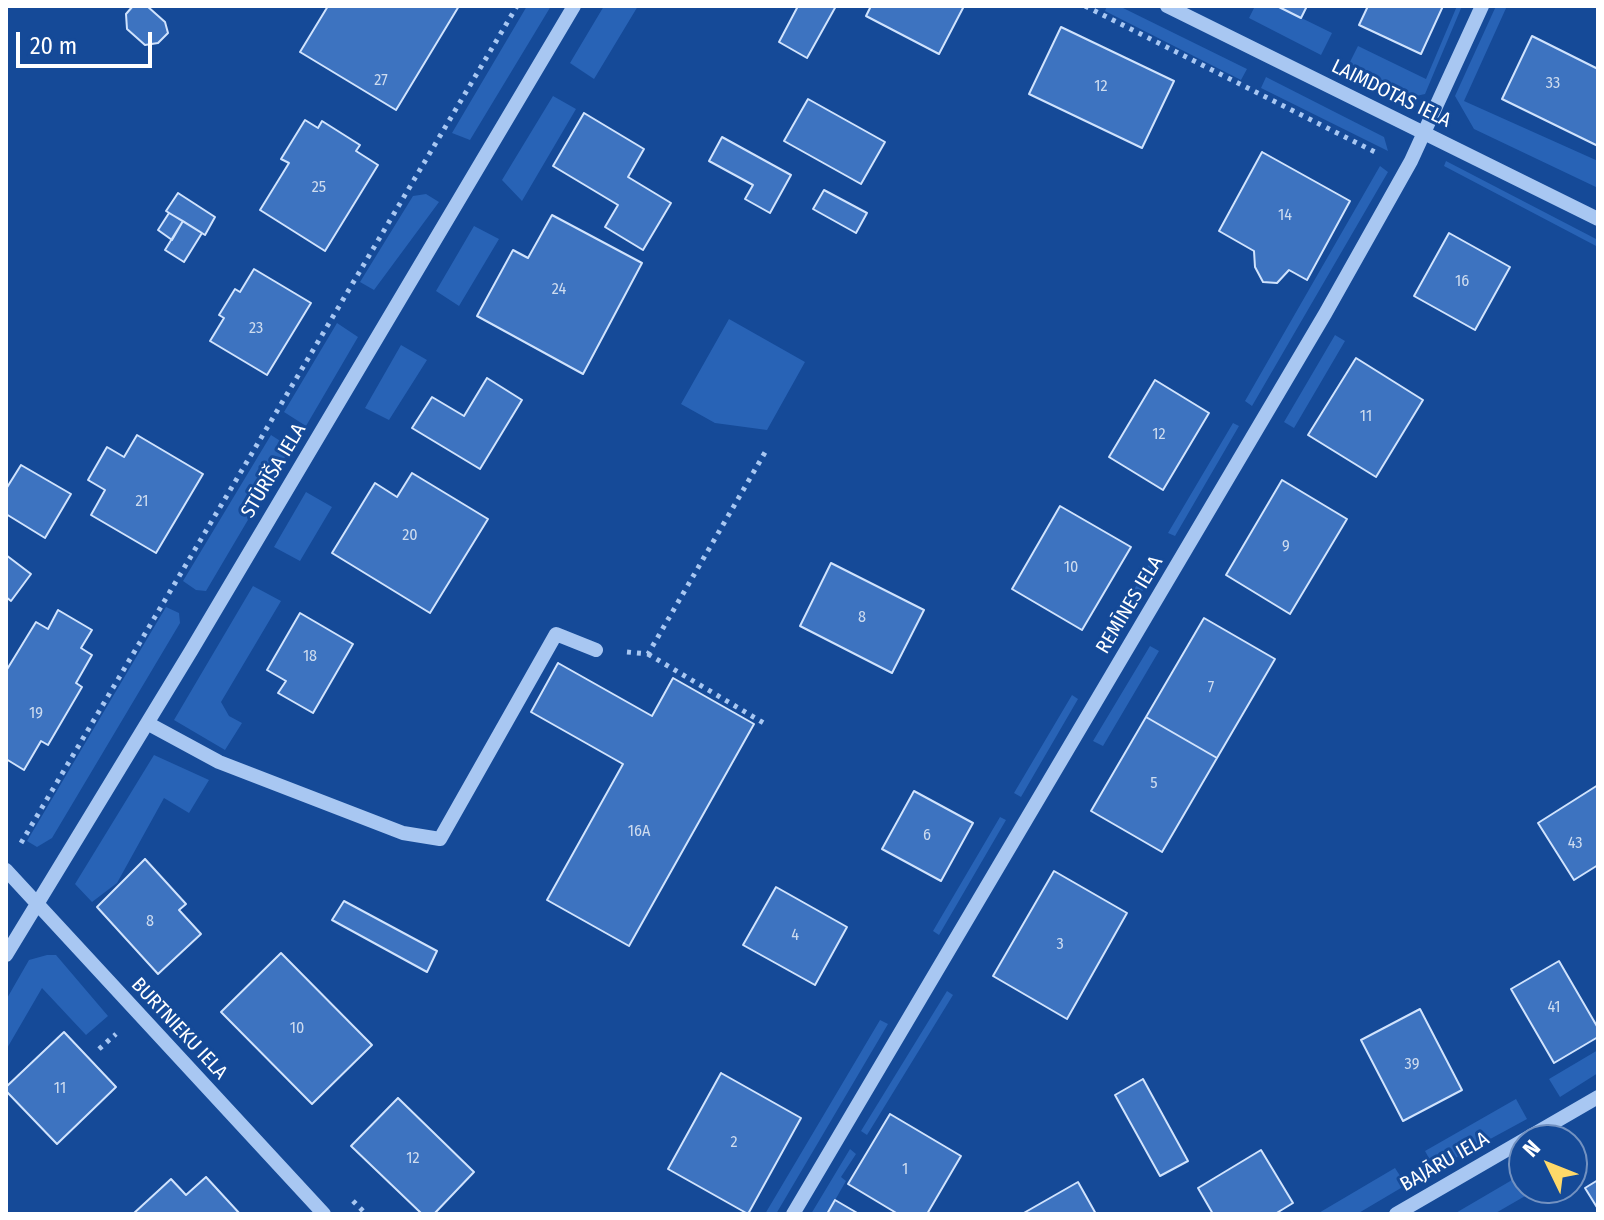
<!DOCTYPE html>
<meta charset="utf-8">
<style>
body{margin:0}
#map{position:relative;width:1604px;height:1220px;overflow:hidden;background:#154a98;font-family:"Fira Sans Condensed",sans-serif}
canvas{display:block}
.frame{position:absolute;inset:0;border:8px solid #fff;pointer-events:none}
.north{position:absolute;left:1508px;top:1124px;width:80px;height:80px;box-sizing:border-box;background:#154a98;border:2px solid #7392c1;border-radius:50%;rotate:313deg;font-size:22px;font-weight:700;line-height:32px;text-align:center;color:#fff}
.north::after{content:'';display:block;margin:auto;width:28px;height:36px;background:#ffd969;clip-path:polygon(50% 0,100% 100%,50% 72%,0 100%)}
.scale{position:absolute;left:16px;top:32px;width:136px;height:36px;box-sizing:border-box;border:4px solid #fff;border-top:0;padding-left:10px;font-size:24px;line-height:28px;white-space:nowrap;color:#fff;-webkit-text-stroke:6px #154a98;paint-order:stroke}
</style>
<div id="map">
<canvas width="1604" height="1220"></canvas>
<div class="frame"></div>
<div class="north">N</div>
<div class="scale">20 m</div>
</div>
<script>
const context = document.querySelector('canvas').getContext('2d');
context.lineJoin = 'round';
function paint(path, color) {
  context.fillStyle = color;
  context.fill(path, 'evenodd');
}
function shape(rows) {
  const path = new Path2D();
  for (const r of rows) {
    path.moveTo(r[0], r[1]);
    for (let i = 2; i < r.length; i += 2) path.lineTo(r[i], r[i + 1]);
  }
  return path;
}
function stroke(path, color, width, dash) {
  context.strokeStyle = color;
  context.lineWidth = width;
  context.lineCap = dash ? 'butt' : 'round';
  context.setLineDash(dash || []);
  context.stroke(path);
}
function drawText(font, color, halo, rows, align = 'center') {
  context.font = font + ' "Fira Sans Condensed",sans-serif';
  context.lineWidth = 6;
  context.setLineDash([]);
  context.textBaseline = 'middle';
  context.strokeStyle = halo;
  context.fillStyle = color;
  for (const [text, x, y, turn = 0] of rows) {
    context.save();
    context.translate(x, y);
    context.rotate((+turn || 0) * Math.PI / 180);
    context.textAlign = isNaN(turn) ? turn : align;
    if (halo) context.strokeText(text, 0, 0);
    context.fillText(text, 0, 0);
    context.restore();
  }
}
const green = shape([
 [527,6,551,6,470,140,452,133],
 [604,6,638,6,594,79,570,63],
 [1107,6,1119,6,1247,69,1241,80,1105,11],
 [1255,6,1277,6,1332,33,1321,55,1249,18],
 [1457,6,1462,6,1425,94,1407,98,1346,70,1358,46,1426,79],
 [1496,6,1507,6,1464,101,1598,161,1598,188,1474,129,1455,96],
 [1266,77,1384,137,1388,151,1261,88],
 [553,96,576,109,522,201,502,180],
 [1446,161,1598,240,1598,247,1444,166],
 [1380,166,1388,172,1252,406,1245,401],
 [426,194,439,202,374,290,360,282,413,196],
 [474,226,499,239,459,306,436,291],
 [729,319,805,362,767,430,715,423,681,404],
 [337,323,358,337,306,426,284,412],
 [1335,335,1345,341,1294,428,1284,422],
 [401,345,427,360,389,420,365,408],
 [1233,423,1239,426,1175,536,1168,533],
 [271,435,285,444,288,452,206,591,196,590,183,581],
 [306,492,332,507,300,561,274,547],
 [1154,556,1161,561,1105,651,1100,647],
 [253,586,281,601,221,702,229,716,242,723,225,750,174,720],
 [166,607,179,613,180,623,52,838,37,847,27,841],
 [1150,646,1159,651,1103,746,1093,741],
 [1072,695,1078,699,1021,797,1014,793],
 [154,755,209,780,189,813,164,798,117,883,92,902,75,884],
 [1000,817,1006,820,939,935,933,931],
 [47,955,56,955,108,1016,86,1035,42,988,6,1050,6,1000,29,960],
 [947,991,953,995,867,1135,861,1131],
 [880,1020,888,1024,776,1214,765,1214],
 [1598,1050,1598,1073,1560,1097,1549,1079],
 [1516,1099,1527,1119,1435,1169,1425,1151],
 [850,1149,856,1154,841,1177,846,1181,827,1214,811,1214],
 [1395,1168,1406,1185,1357,1214,1317,1214],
 [1524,1173,1524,1188,1539,1188,1494,1214,1454,1214]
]);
const building = shape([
 [133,6,147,6,165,22,168,33,158,43,145,45,127,29,126,14,133,6],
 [328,6,459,6,396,110,300,52,328,6],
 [798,6,836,6,807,58,779,42,798,6],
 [871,6,964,6,939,54,866,16,871,6],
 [1277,6,1307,6,1301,18,1277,6],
 [1368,6,1443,6,1421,54,1359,25,1368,6],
 [1061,27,1174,81,1142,148,1029,94,1061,27],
 [1532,36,1598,69,1598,146,1502,99,1532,36],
 [808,99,885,142,861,184,784,141,808,99],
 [584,113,644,149,628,177,671,203,643,250,605,227,618,205,553,166,584,113],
 [305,120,318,128,322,121,360,145,356,151,378,165,325,251,260,210,289,163,281,159,305,120],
 [722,137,791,175,770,213,745,199,753,185,709,161,722,137],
 [1262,152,1350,201,1307,280,1289,270,1277,283,1263,282,1255,267,1254,251,1219,231,1262,152],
 [824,190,867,213,856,233,813,209,824,190],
 [178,193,215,217,205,235,166,211,178,193],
 [169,213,183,221,172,240,158,230,169,213],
 [552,215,642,263,583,374,477,316,513,250,528,258,552,215],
 [183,221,202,233,184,262,165,250,183,221],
 [1449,233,1510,267,1475,330,1414,296,1449,233],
 [254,269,311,303,267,375,210,341,224,318,219,315,235,289,240,292,254,269],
 [1356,358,1423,400,1376,477,1308,435,1356,358],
 [487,378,522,400,480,469,412,428,432,397,464,416,487,378],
 [1155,380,1209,413,1163,490,1109,457,1155,380],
 [137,435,203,474,156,553,91,515,105,490,88,480,107,447,124,457,137,435],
 [21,465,71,494,45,538,6,514,6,489,21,465],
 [412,473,488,519,430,613,332,553,375,483,397,497,412,473],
 [1282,480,1347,519,1290,614,1226,575,1282,480],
 [1060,506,1131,547,1082,630,1012,589,1060,506],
 [6,555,31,574,11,601,6,597,6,555],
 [831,563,924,610,892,673,800,626,831,563],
 [58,610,92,630,81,648,92,655,76,683,82,687,48,745,41,741,24,770,6,759,6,671,36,622,48,629,58,610],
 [300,613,353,644,313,713,278,693,286,681,267,670,300,613],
 [1204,618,1275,659,1217,758,1146,717,1204,618],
 [558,663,652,716,673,678,754,724,629,946,547,900,623,764,531,712,558,663],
 [1146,717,1217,758,1162,852,1091,811,1146,717],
 [1598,785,1598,865,1574,880,1538,823,1598,785],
 [914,791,973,823,941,881,882,849,914,791],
 [145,859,186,904,179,910,201,934,158,974,97,907,145,859],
 [1054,871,1127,913,1067,1019,993,976,1054,871],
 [776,887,847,927,815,985,743,945,776,887],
 [344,901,437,951,427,972,332,920,344,901],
 [281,953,372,1045,312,1104,221,1012,281,953],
 [1559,961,1598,1028,1598,1037,1554,1063,1511,989,1559,961],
 [1420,1009,1462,1090,1403,1121,1361,1040,1420,1009],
 [64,1032,116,1087,57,1144,6,1091,6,1087,64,1032],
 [721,1073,801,1118,748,1214,668,1169,721,1073],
 [1143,1079,1188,1161,1160,1176,1115,1095,1143,1079],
 [398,1098,474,1172,434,1214,422,1214,351,1146,398,1098],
 [890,1114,961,1156,927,1214,898,1214,848,1184,890,1114],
 [1261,1150,1293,1203,1275,1214,1213,1214,1198,1188,1261,1150],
 [206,1177,240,1214,133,1214,171,1179,186,1195,206,1177],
 [1598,1180,1598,1209,1585,1188,1598,1180],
 [1078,1182,1096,1214,1022,1214,1078,1182],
 [835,1200,859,1214,827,1214,835,1200]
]);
const path = shape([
 [1085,6,1379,154],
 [627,652,648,654,767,449],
 [648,654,767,725],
 [21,843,517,6],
 [99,1049,116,1034],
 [353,1201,366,1214]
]);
const minor = shape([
 [1167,6,1598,219],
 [147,723,219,762,403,833,440,839,556,634,596,650],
 [6,870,324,1214],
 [6,955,191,651,574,6],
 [793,1214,1325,314,1411,161,1482,6],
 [1396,1214,1598,1097]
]);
const numberNames = [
 ["27",381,81],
 ["33",1553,84],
 ["12",1101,87],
 ["25",319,188],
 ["14",1285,216],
 ["16",1462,282],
 ["24",559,290],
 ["23",256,329],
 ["11",1366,417],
 ["12",1159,435],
 ["21",142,502],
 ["20",410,536],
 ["9",1286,547],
 ["10",1071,568],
 ["8",862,618],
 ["18",310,657],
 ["7",1211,688],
 ["19",36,714],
 ["5",1154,784],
 ["16A",639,832],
 ["6",927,836],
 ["43",1575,844],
 ["8",150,922],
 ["4",795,936],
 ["3",1060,945],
 ["41",1554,1008],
 ["10",297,1029],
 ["39",1412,1065],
 ["11",60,1089],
 ["2",734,1143],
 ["12",413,1159],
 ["1",905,1170]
];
const streetNames = [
 ["LAIMDOTAS IELA",1391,94,26],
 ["STŪRĪŠA IELA",274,471,-59],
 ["REMĪNES IELA",1130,605,-59],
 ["BURTNIEKU IELA",179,1029,47],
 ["BAJĀRU IELA",1445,1162,-30]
];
paint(green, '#2863b6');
paint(building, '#3d73c0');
stroke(building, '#d0e3fd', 2);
stroke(path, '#a8c7f2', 5, [4, 6]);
stroke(minor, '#a8c7f2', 14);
drawText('16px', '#cedcef', null, numberNames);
drawText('20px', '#fff', '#154a98', streetNames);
</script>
